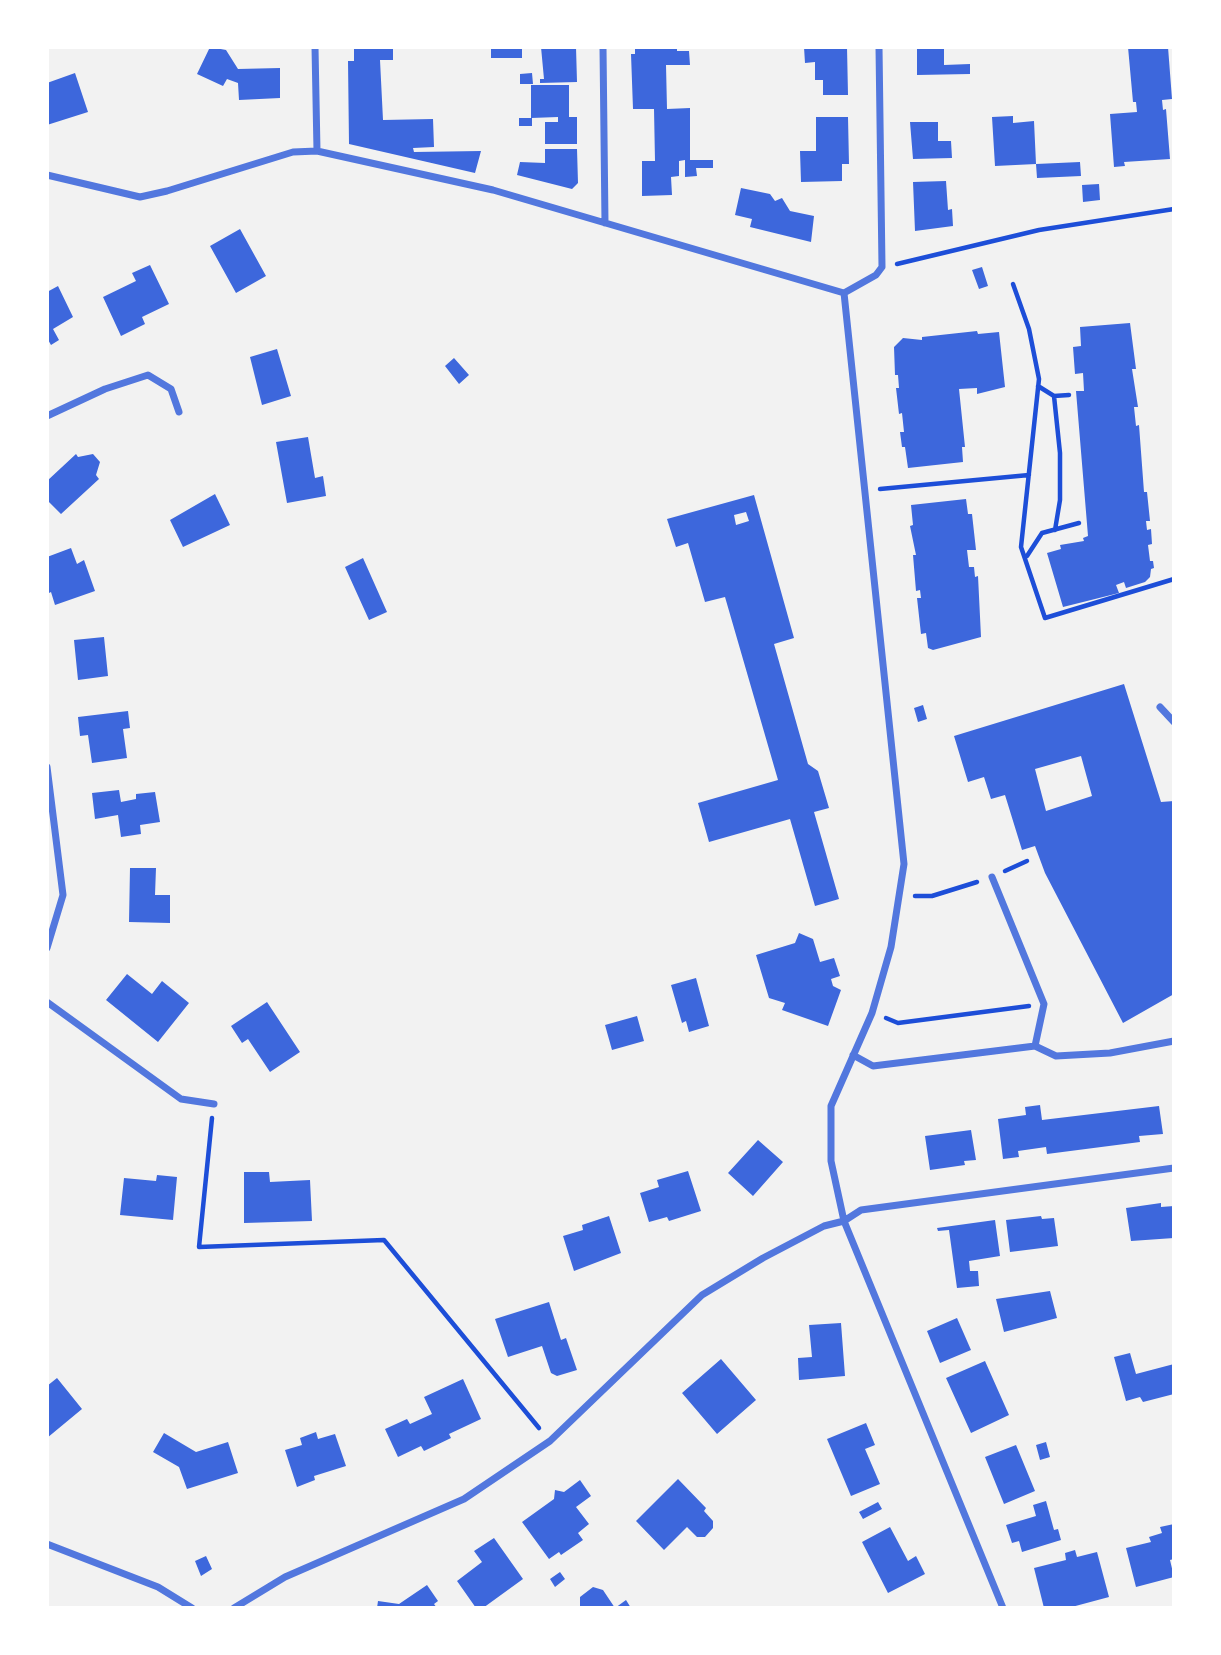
<!DOCTYPE html>
<style>
body{margin:0}
#map{position:relative;width:1221px;height:1655px;overflow:hidden;background:#f2f2f2;font-family:"Noto Sans",sans-serif}
canvas{display:block}
.frame{position:absolute;inset:0;border:49px solid #fff;pointer-events:none}
</style>
<div id="map">
<canvas width="1221" height="1655"></canvas>
<div class="frame"></div>
</div>
<script>
const context = document.querySelector('canvas').getContext('2d');
context.lineJoin = 'round';
function paint(path, color) {
  context.fillStyle = color;
  context.fill(path, 'evenodd');
}
function shape(rows) {
  const path = new Path2D();
  for (const r of rows) {
    path.moveTo(r[0], r[1]);
    for (let i = 2; i < r.length; i += 2) path.lineTo(r[i], r[i + 1]);
  }
  return path;
}
function stroke(path, color, width, dash) {
  context.strokeStyle = color;
  context.lineWidth = width;
  context.lineCap = dash ? 'butt' : 'round';
  context.setLineDash(dash || []);
  context.stroke(path);
}
const building = shape([
 [210,47,226,50,238,69,280,68,280,98,239,100,238,83,227,79,223,86,197,74],
 [354,47,393,47,393,60,380,60,383,120,433,119,434,147,413,148,414,152,481,151,475,173,349,144,348,61,354,61],
 [491,47,522,47,522,58,491,58],
 [541,47,576,47,577,82,540,83,540,79,544,79],
 [635,47,677,47,677,51,689,51,690,65,666,65,667,109,690,108,690,160,713,160,713,168,696,168,697,176,685,177,685,160,679,161,679,176,671,177,672,195,642,196,642,161,655,161,654,109,633,109,631,54,635,54],
 [804,47,847,47,848,95,823,95,823,80,815,80,815,62,805,63],
 [917,47,944,47,944,65,970,64,970,74,917,75],
 [1128,47,1168,47,1172,99,1162,100,1163,110,1166,109,1170,159,1124,162,1125,166,1114,167,1110,114,1137,112,1136,102,1133,102],
 [75,73,88,112,47,125,47,83],
 [532,73,533,84,520,84,520,74],
 [531,85,569,85,569,117,577,117,577,144,545,144,545,122,558,122,558,117,531,118],
 [1013,116,1013,123,1034,121,1036,164,995,166,992,117],
 [816,117,848,117,849,164,842,164,842,181,801,182,800,151,816,151],
 [519,118,532,118,532,126,519,126],
 [910,122,938,122,938,141,951,141,952,158,913,159],
 [545,149,577,149,578,183,572,189,517,175,520,162,545,163],
 [1080,162,1081,176,1037,178,1036,164],
 [946,181,948,210,952,209,953,226,915,231,913,182],
 [1099,184,1100,200,1083,202,1082,185],
 [741,188,770,194,775,201,782,198,790,211,814,216,811,242,750,227,752,219,735,215],
 [240,229,266,276,236,293,210,246],
 [150,265,169,304,142,317,145,324,121,336,103,297,136,281,132,273],
 [982,267,988,286,979,289,972,270],
 [58,286,73,317,53,329,59,340,51,345,47,338,47,292],
 [1130,323,1136,369,1132,369,1138,407,1134,407,1136,426,1139,425,1144,492,1147,492,1150,521,1146,521,1147,530,1151,529,1152,544,1148,545,1150,561,1153,561,1154,568,1151,569,1150,577,1145,582,1126,588,1124,582,1116,585,1119,593,1063,607,1047,553,1061,549,1060,545,1084,541,1083,538,1088,536,1076,391,1084,391,1083,373,1075,374,1073,347,1081,346,1080,327],
 [977,331,978,334,999,332,1005,387,977,394,977,388,959,389,965,447,962,447,963,462,908,468,905,447,902,447,900,432,904,432,902,413,899,414,896,388,899,388,898,375,895,375,894,347,903,338,922,340,922,337],
 [277,349,291,396,262,405,250,357],
 [454,358,469,375,459,384,445,366],
 [308,437,315,478,323,476,326,496,287,503,276,442],
 [76,454,78,457,93,454,100,462,96,475,99,479,61,514,47,500,47,481],
 [215,494,230,525,183,547,170,520],
 [754,495,794,638,774,644,808,764,818,771,829,808,814,812,839,899,815,906,790,819,709,842,698,803,778,780,725,597,705,602,688,543,676,547,667,519],
 [746,512,749,521,736,525,734,515],
 [966,499,968,514,972,514,976,550,967,550,969,567,974,567,975,577,978,576,981,637,933,650,928,648,926,633,921,634,917,598,921,598,920,590,916,591,913,555,916,555,910,526,913,525,911,505],
 [71,548,77,564,84,560,95,591,55,605,51,592,47,594,47,557],
 [363,558,387,612,369,620,345,567],
 [104,637,108,676,78,680,74,640],
 [1124,684,1161,802,1174,801,1174,994,1123,1023,1045,873,1035,846,1022,850,1005,795,991,799,984,777,968,782,954,736],
 [1081,756,1092,796,1046,811,1035,769],
 [923,705,927,719,918,722,914,708],
 [128,711,130,728,123,729,127,758,92,763,88,735,80,736,78,717],
 [119,790,121,802,136,799,136,794,155,792,160,822,140,825,141,834,121,837,118,815,95,819,92,793],
 [130,868,156,868,155,895,170,895,170,923,129,922],
 [799,933,813,939,820,962,834,958,840,976,831,979,833,986,841,990,828,1026,782,1010,785,1003,769,998,756,955,795,943],
 [127,974,152,994,162,981,189,1003,158,1042,106,1000],
 [696,978,709,1026,689,1032,686,1021,682,1023,671,985],
 [267,1002,300,1052,270,1072,248,1039,242,1043,231,1026],
 [637,1016,644,1041,612,1050,605,1025],
 [1040,1105,1042,1120,1159,1106,1163,1134,1139,1136,1140,1142,1047,1154,1046,1147,1018,1151,1019,1157,1003,1159,998,1119,1026,1115,1025,1107],
 [971,1130,976,1160,964,1161,965,1165,930,1170,925,1136],
 [758,1140,783,1162,753,1196,728,1173],
 [688,1171,701,1211,669,1221,667,1217,649,1222,640,1193,659,1187,657,1180],
 [244,1172,269,1172,270,1182,310,1180,312,1221,244,1223],
 [157,1175,177,1177,173,1220,120,1215,124,1178,156,1181],
 [1161,1203,1161,1207,1174,1206,1174,1238,1131,1241,1126,1208],
 [609,1216,621,1253,574,1271,563,1236,583,1230,582,1225],
 [1041,1216,1042,1219,1054,1218,1058,1246,1010,1252,1006,1220],
 [995,1220,1000,1256,969,1261,970,1271,978,1271,979,1286,957,1288,949,1230,938,1231,937,1228],
 [1050,1291,1057,1318,1004,1332,996,1299],
 [549,1302,561,1340,566,1338,577,1370,557,1376,551,1373,542,1346,508,1357,495,1319],
 [957,1318,971,1350,940,1363,927,1331],
 [841,1323,845,1376,799,1380,798,1358,812,1357,809,1325],
 [1130,1353,1136,1374,1174,1364,1174,1394,1143,1402,1140,1397,1126,1401,1114,1357],
 [721,1359,756,1400,717,1434,682,1393],
 [985,1361,1009,1415,971,1433,946,1378],
 [57,1378,82,1409,47,1438,47,1386],
 [463,1379,481,1419,449,1434,451,1438,424,1451,421,1446,398,1457,385,1429,407,1419,410,1424,432,1414,424,1397],
 [866,1423,875,1445,865,1449,880,1484,851,1496,827,1439],
 [316,1432,318,1439,335,1434,346,1466,314,1476,315,1480,297,1487,285,1450,302,1445,300,1438],
 [164,1433,196,1452,228,1442,238,1473,187,1489,179,1467,153,1452],
 [1046,1442,1050,1457,1040,1460,1036,1445],
 [1016,1445,1035,1491,1004,1504,985,1457],
 [678,1479,706,1508,704,1511,713,1521,713,1528,705,1537,697,1537,687,1527,664,1550,636,1521],
 [580,1480,591,1496,576,1507,589,1524,578,1533,583,1540,561,1555,559,1552,549,1559,522,1522,554,1499,555,1490,564,1492],
 [1046,1501,1054,1530,1058,1529,1061,1540,1022,1552,1019,1541,1012,1543,1006,1525,1036,1516,1033,1505],
 [878,1502,882,1509,863,1519,859,1512],
 [1174,1524,1174,1559,1170,1560,1174,1577,1136,1587,1126,1548,1151,1542,1149,1537,1162,1533,1160,1527],
 [890,1527,908,1561,916,1556,925,1574,888,1593,862,1542],
 [494,1538,523,1579,483,1608,476,1608,457,1581,482,1562,474,1551],
 [1075,1550,1077,1557,1097,1552,1109,1597,1068,1608,1044,1608,1034,1568,1066,1560,1065,1553],
 [206,1556,212,1569,201,1576,195,1561],
 [560,1572,565,1579,555,1587,550,1579],
 [427,1585,438,1601,434,1604,437,1608,377,1608,378,1601,399,1604],
 [593,1587,603,1590,615,1608,626,1600,631,1608,580,1608,580,1597]
]);
const path = shape([
 [897,264,1039,230,1174,209],
 [1013,284,1029,329,1039,379,1021,547,1045,618,1174,579],
 [1038,386,1054,396,1060,453,1060,500,1055,530],
 [1054,396,1069,395],
 [880,489,1029,475],
 [1027,556,1042,533,1079,523],
 [1005,871,1027,861],
 [915,896,932,896,977,882],
 [886,1018,898,1023,1029,1006],
 [212,1118,199,1247,384,1240,539,1428]
]);
const minor = shape([
 [315,47,317,151],
 [603,47,605,223],
 [47,175,140,197,167,191,293,152,317,151,493,190,844,293],
 [844,293,904,864,891,947,872,1013,831,1106,831,1161,844,1221,1003,1608],
 [844,293,876,275,882,267,879,47],
 [47,416,105,389,148,375,171,389,179,412],
 [1160,707,1174,722],
 [47,767,63,895,47,948],
 [992,877,1044,1004,1035,1046],
 [47,1002,181,1099,214,1104],
 [853,1055,873,1066,1035,1046,1056,1056,1110,1053,1174,1041],
 [47,1544,158,1587,192,1608],
 [234,1608,285,1577,464,1499,550,1441,702,1295,763,1258,824,1226,844,1221,861,1210,1174,1168]
]);
paint(building, '#3d67dc');
stroke(path, '#1d4ed8', 4.5);
stroke(minor, '#5277de', 7);
</script>
